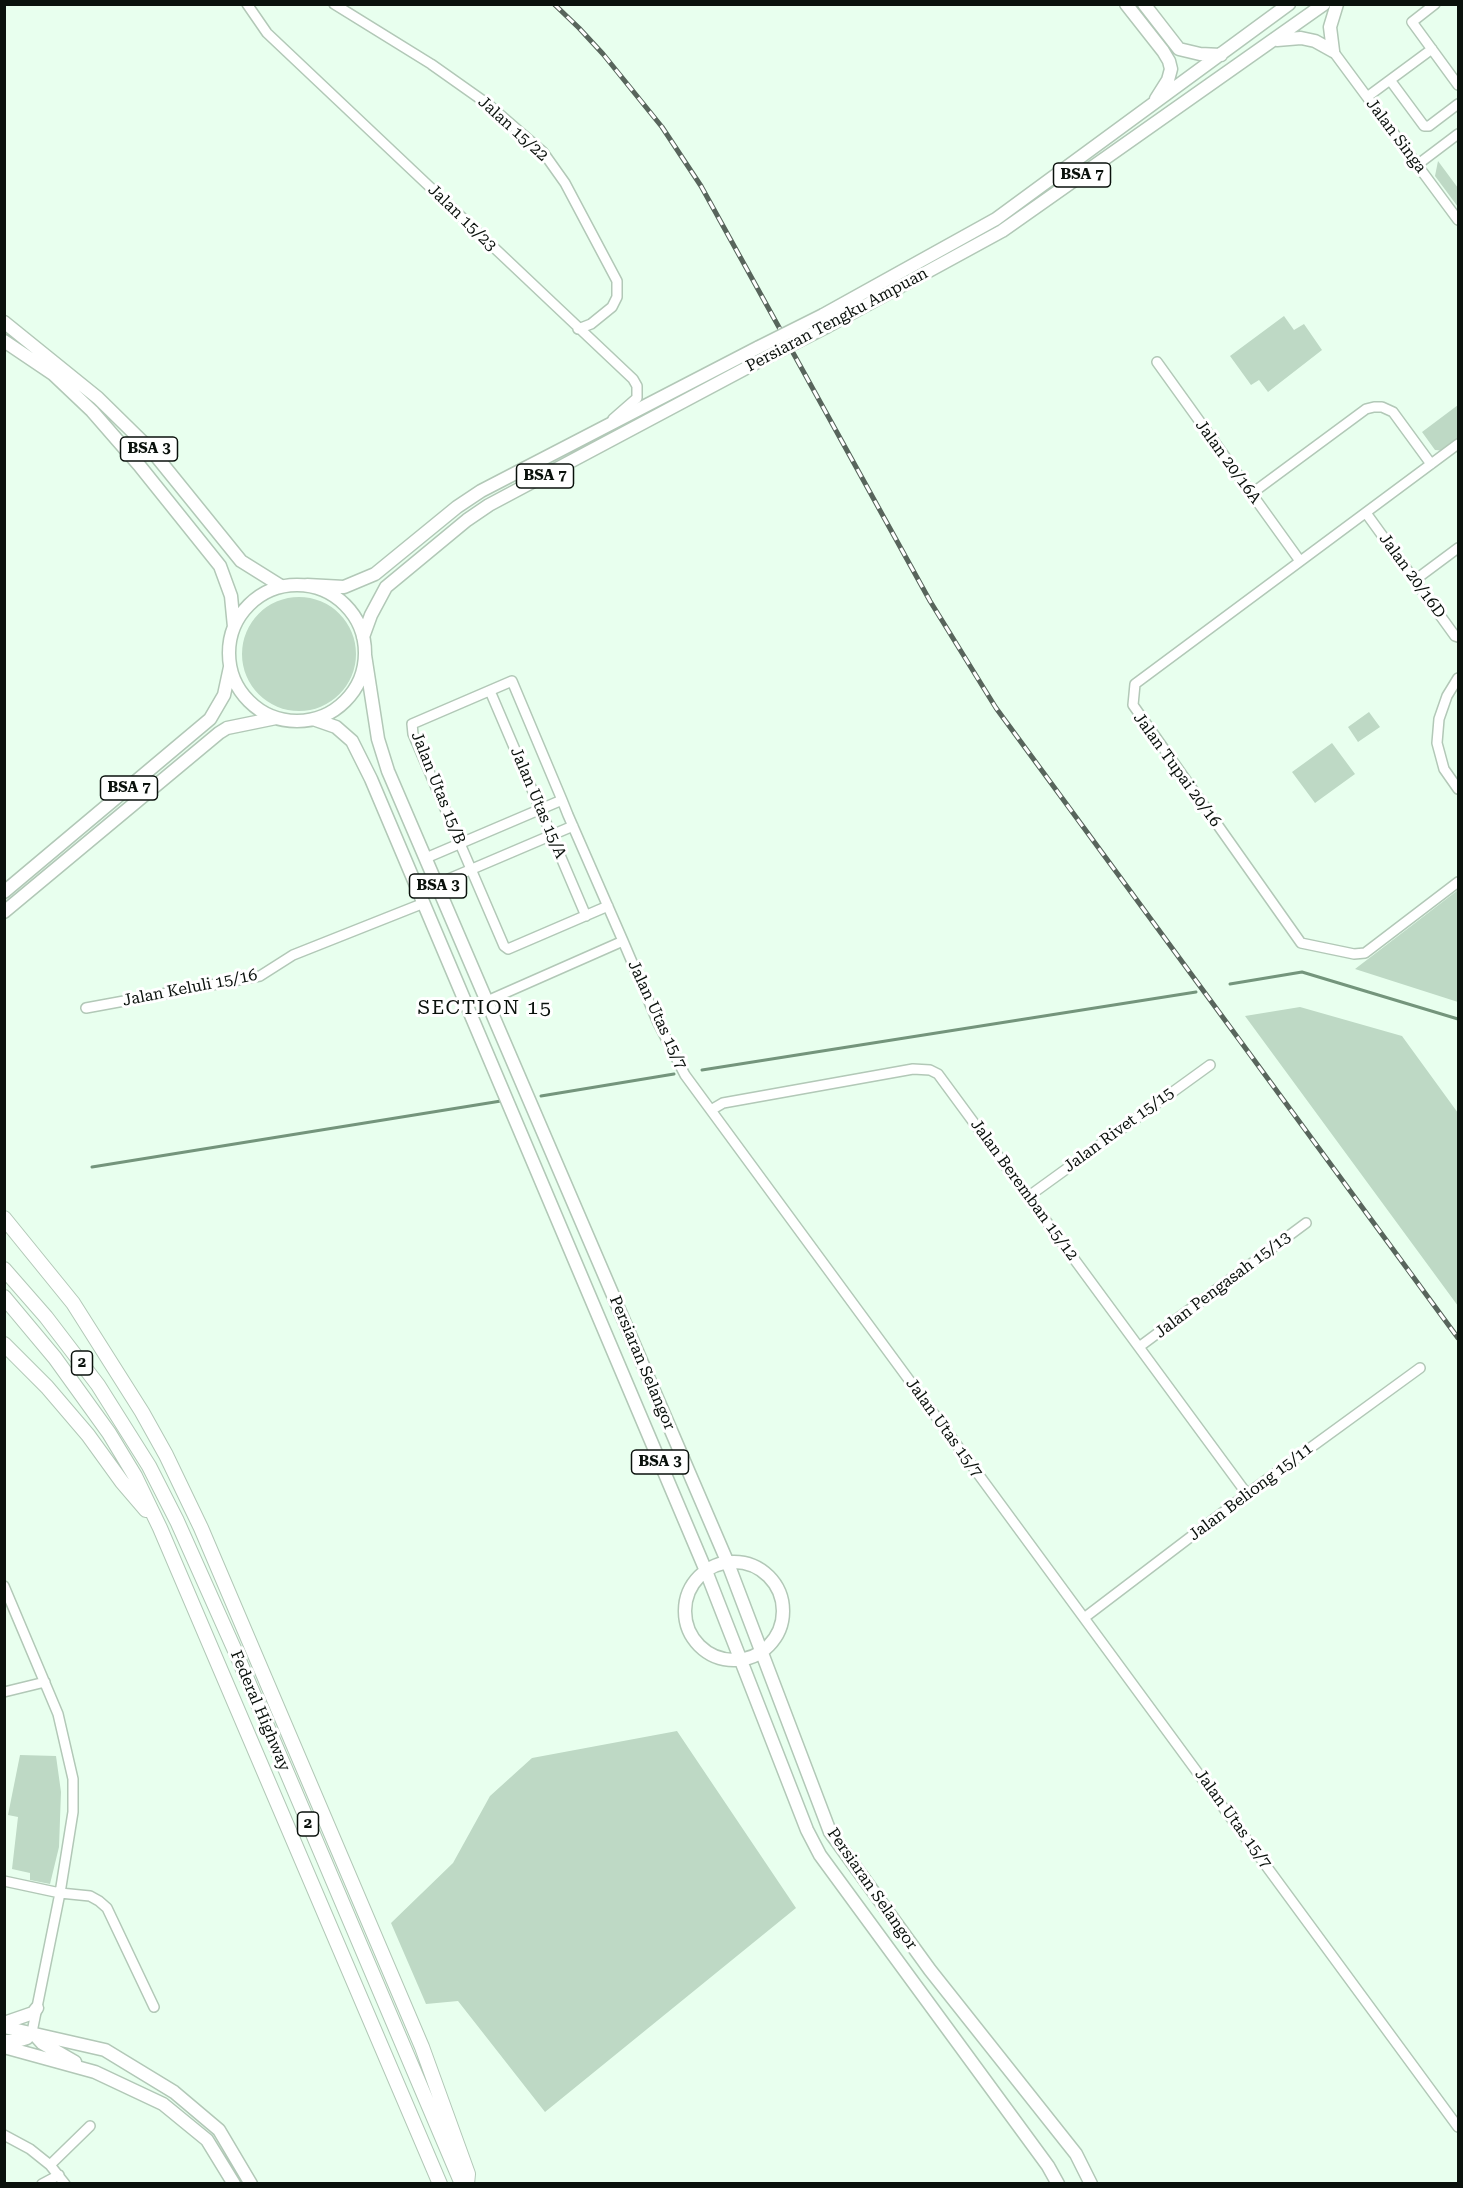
<!DOCTYPE html>
<style>
body{margin:0}
#map{position:relative;width:1463px;height:2188px;overflow:hidden;background:#e8ffee;font-family:"Roboto Serif",serif}
canvas{display:block}
.frame{position:absolute;inset:0;border:6px solid #0a110c;pointer-events:none}
</style>
<div id="map">
<canvas width="1463" height="2188"></canvas>
<div class="frame"></div>
</div>
<script>
const context = document.querySelector('canvas').getContext('2d');
context.lineJoin = 'round';
function paint(path, color) {
  context.fillStyle = color;
  context.fill(path, 'evenodd');
}
function shape(rows) {
  const path = new Path2D();
  for (const r of rows) {
    if (r.length === 3) {
      path.moveTo(r[0] + r[2], r[1]);
      path.arc(r[0], r[1], r[2], 0, 2 * Math.PI);
      continue;
    }
    path.moveTo(r[0], r[1]);
    for (let i = 2; i < r.length; i += 2) path.lineTo(r[i], r[i + 1]);
  }
  return path;
}
function stroke(path, color, width, dash) {
  context.strokeStyle = color;
  context.lineWidth = width;
  context.lineCap = dash ? 'butt' : 'round';
  context.setLineDash(dash || []);
  context.stroke(path);
}
function drawText(font, color, halo, rows, align = 'center') {
  context.font = font + ' "Roboto Serif",serif';
  context.lineWidth = 6;
  context.setLineDash([]);
  context.textBaseline = 'middle';
  context.strokeStyle = halo;
  context.fillStyle = color;
  for (const [text, x, y, turn = 0] of rows) {
    context.save();
    context.translate(x, y);
    context.rotate((+turn || 0) * Math.PI / 180);
    context.textAlign = isNaN(turn) ? turn : align;
    if (halo) context.strokeText(text, 0, 0);
    context.fillText(text, 0, 0);
    context.restore();
  }
}
const green = shape([
 [1438,161,1458,188,1458,207,1435,176],
 [1284,316,1294,330,1304,324,1322,350,1268,392,1259,380,1251,385,1230,356],
 [1458,405,1458,442,1446,451,1435,450,1422,432],
 [299,654,57],
 [1369,712,1380,727,1358,742,1348,727],
 [1332,743,1355,774,1315,803,1292,772],
 [1458,890,1458,1002,1355,969],
 [1300,1007,1402,1036,1458,1113,1458,1306,1245,1016],
 [677,1731,796,1908,545,2112,458,2001,426,2004,391,1923,453,1863,490,1796,532,1758],
 [20,1755,56,1756,61,1792,59,1847,50,1884,30,1880,30,1873,12,1869,18,1817,8,1815]
]);
const stream = shape([
 [1230,984,1302,972,1458,1019],
 [702,1070,1196,992],
 [541,1096,674,1074],
 [92,1167,501,1101]
]);
const minor = shape([
 [247,4,267,33,633,379,637,386,637,398,613,419],
 [334,4,431,64,489,105,543,152,565,183,617,281,617,297,612,307,591,324,578,329],
 [1435,4,1412,22,1458,85],
 [1333,51,1458,220],
 [1390,80,1424,126,1429,126,1458,104],
 [1367,97,1432,49],
 [1417,165,1458,134],
 [1157,362,1300,561],
 [1458,444,1135,684,1133,705,1301,943,1354,954,1365,953,1458,882],
 [1251,494,1366,409,1374,407,1382,407,1393,412,1431,464],
 [1366,513,1455,636,1458,637],
 [1415,580,1458,548],
 [1458,678,1447,696,1439,719,1437,743,1444,769,1458,789],
 [490,691,586,916],
 [426,858,562,800],
 [437,884,573,826],
 [608,906,508,949,504,946,413,734,412,724,512,681,562,800,568,815,623,941,658,1023,685,1075,1458,2127],
 [487,1001,623,941],
 [86,1008,260,976,293,955,424,903],
 [711,1110,723,1103,913,1069,930,1070,938,1074,1247,1494],
 [1029,1196,1210,1065],
 [1139,1347,1306,1223],
 [4,1586,58,1714,73,1779,73,1812,60,1893,32,2032],
 [1084,1618,1247,1494,1420,1368],
 [4,1692,45,1682],
 [4,1881,60,1893,90,1896,99,1901,107,1908,154,2007],
 [4,2135,30,2149,50,2165,65,2184],
 [50,2165,90,2126],
 [42,2184,59,2175]
]);
const major = shape([
 [1126,4,1163,51,1169,61,1171,69,1168,80,1156,99],
 [1144,4,1179,49,1200,54,1221,55],
 [1277,40,1301,38,1315,41,1333,51],
 [1333,51,1330,27,1337,4],
 [823,315,996,219,1289,4],
 [4,322,98,398,152,451,241,561,281,586],
 [828,326,1002,231,1324,4],
 [4,341,53,374,92,411,139,465,220,566,231,596,234,627],
 [307,585,344,587,375,574,457,507,481,491,759,347],
 [297,653,68],
 [363,637,371,615,386,587,467,520,489,505,765,358],
 [365,655,378,739,388,771,727,1561,830,1832,930,1970,1076,2154,1091,2184],
 [313,719,336,727,352,741,371,779,706,1571,807,1830,820,1855,1048,2166,1058,2184],
 [4,892,210,719,224,695,230,667],
 [4,912,219,733,227,728,276,718],
 [734,1611,49],
 [4,2023,33,2013,37,2008],
 [4,2027,105,2050,174,2092,219,2130,251,2184],
 [33,2033,42,2043,75,2062],
 [4,2041,17,2041,27,2038,32,2032],
 [4,2047,95,2072,163,2104,207,2140,234,2184]
]);
const highway = shape([
 [4,1218,73,1303,142,1412,166,1455,201,1528,422,2047,468,2174,467,2184],
 [4,1269,46,1317,98,1385,149,1466,177,1521,236,1653,462,2184],
 [4,1297,55,1358,109,1433,135,1476,160,1528,440,2184],
 [4,1344,47,1387,88,1435,122,1482,146,1510]
]);
const rail = shape([
 [554,4,579,28,603,54,662,127,701,186,930,601,996,708,1458,1338]
]);
const majorBridge = shape([
 [759,347,823,315],
 [765,358,828,326]
]);
const shields = [
 [1082,175,57],
 [149,449,57],
 [545,476,57],
 [129,788,57],
 [438,886,57],
 [82,1363,21],
 [660,1462,57],
 [308,1824,21]
];
const shieldNames = [
 ["BSA 7",1082,175],
 ["BSA 3",149,449],
 ["BSA 7",545,476],
 ["BSA 7",129,788],
 ["BSA 3",438,886],
 ["2",82,1363],
 ["BSA 3",660,1462],
 ["2",308,1824]
];
const streetNames = [
 ["Jalan 15/22",513,129,42],
 ["Jalan Singa",1396,136,53],
 ["Jalan 15/23",462,218,44],
 ["Persiaran Tengku Ampuan",837,320,-28],
 ["Jalan 20/16A",1228,462,54],
 ["Jalan 20/16D",1412,576,54],
 ["Jalan Tupai 20/16",1177,770,54],
 ["Jalan Utas 15/B",438,788,68],
 ["Jalan Utas 15/A",538,803,67],
 ["Jalan Keluli 15/16",190,988,-11],
 ["Jalan Utas 15/7",657,1015,65],
 ["Jalan Rivet 15/15",1119,1130,-36],
 ["Jalan Beremban 15/12",1024,1190,54],
 ["Jalan Pengasah 15/13",1223,1285,-37],
 ["Persiaran Selangor",642,1363,67],
 ["Jalan Utas 15/7",944,1428,54],
 ["Jalan Beliong 15/11",1251,1492,-37],
 ["Federal Highway",260,1711,67],
 ["Jalan Utas 15/7",1233,1819,54],
 ["Persiaran Selangor",872,1889,55]
];
const quarterNames = [
 ["SECTION 15",485,1008]
];
paint(green, '#bed9c5');
stroke(stream, '#74957c', 3);
stroke(minor, '#b2c8b7', 12);
stroke(major, '#b2c8b7', 15);
stroke(highway, '#b2c8b7', 16);
stroke(minor, '#fff', 9);
stroke(major, '#fff', 12);
stroke(highway, '#fff', 14);
stroke(rail, '#58655c', 5);
stroke(rail, '#fff', 3, [9]);
stroke(majorBridge, '#b2c8b7', 15, []);
stroke(majorBridge, '#fff', 12);
for (const [x, y, w] of shields) {
  const box = new Path2D();
  box.roundRect(x - w / 2, y - 12, w, 24, 4.5);
  context.fillStyle = '#fff';
  context.fill(box);
  stroke(box, '#0a110c', 1.5);
}
drawText('bold 15px', '#0a110c', null, shieldNames);
drawText('16px', '#0a110c', '#fff', streetNames);
context.letterSpacing = '1.5px';
drawText('20px', '#0a110c', '#fff', quarterNames);
context.letterSpacing = '0px';
</script>
